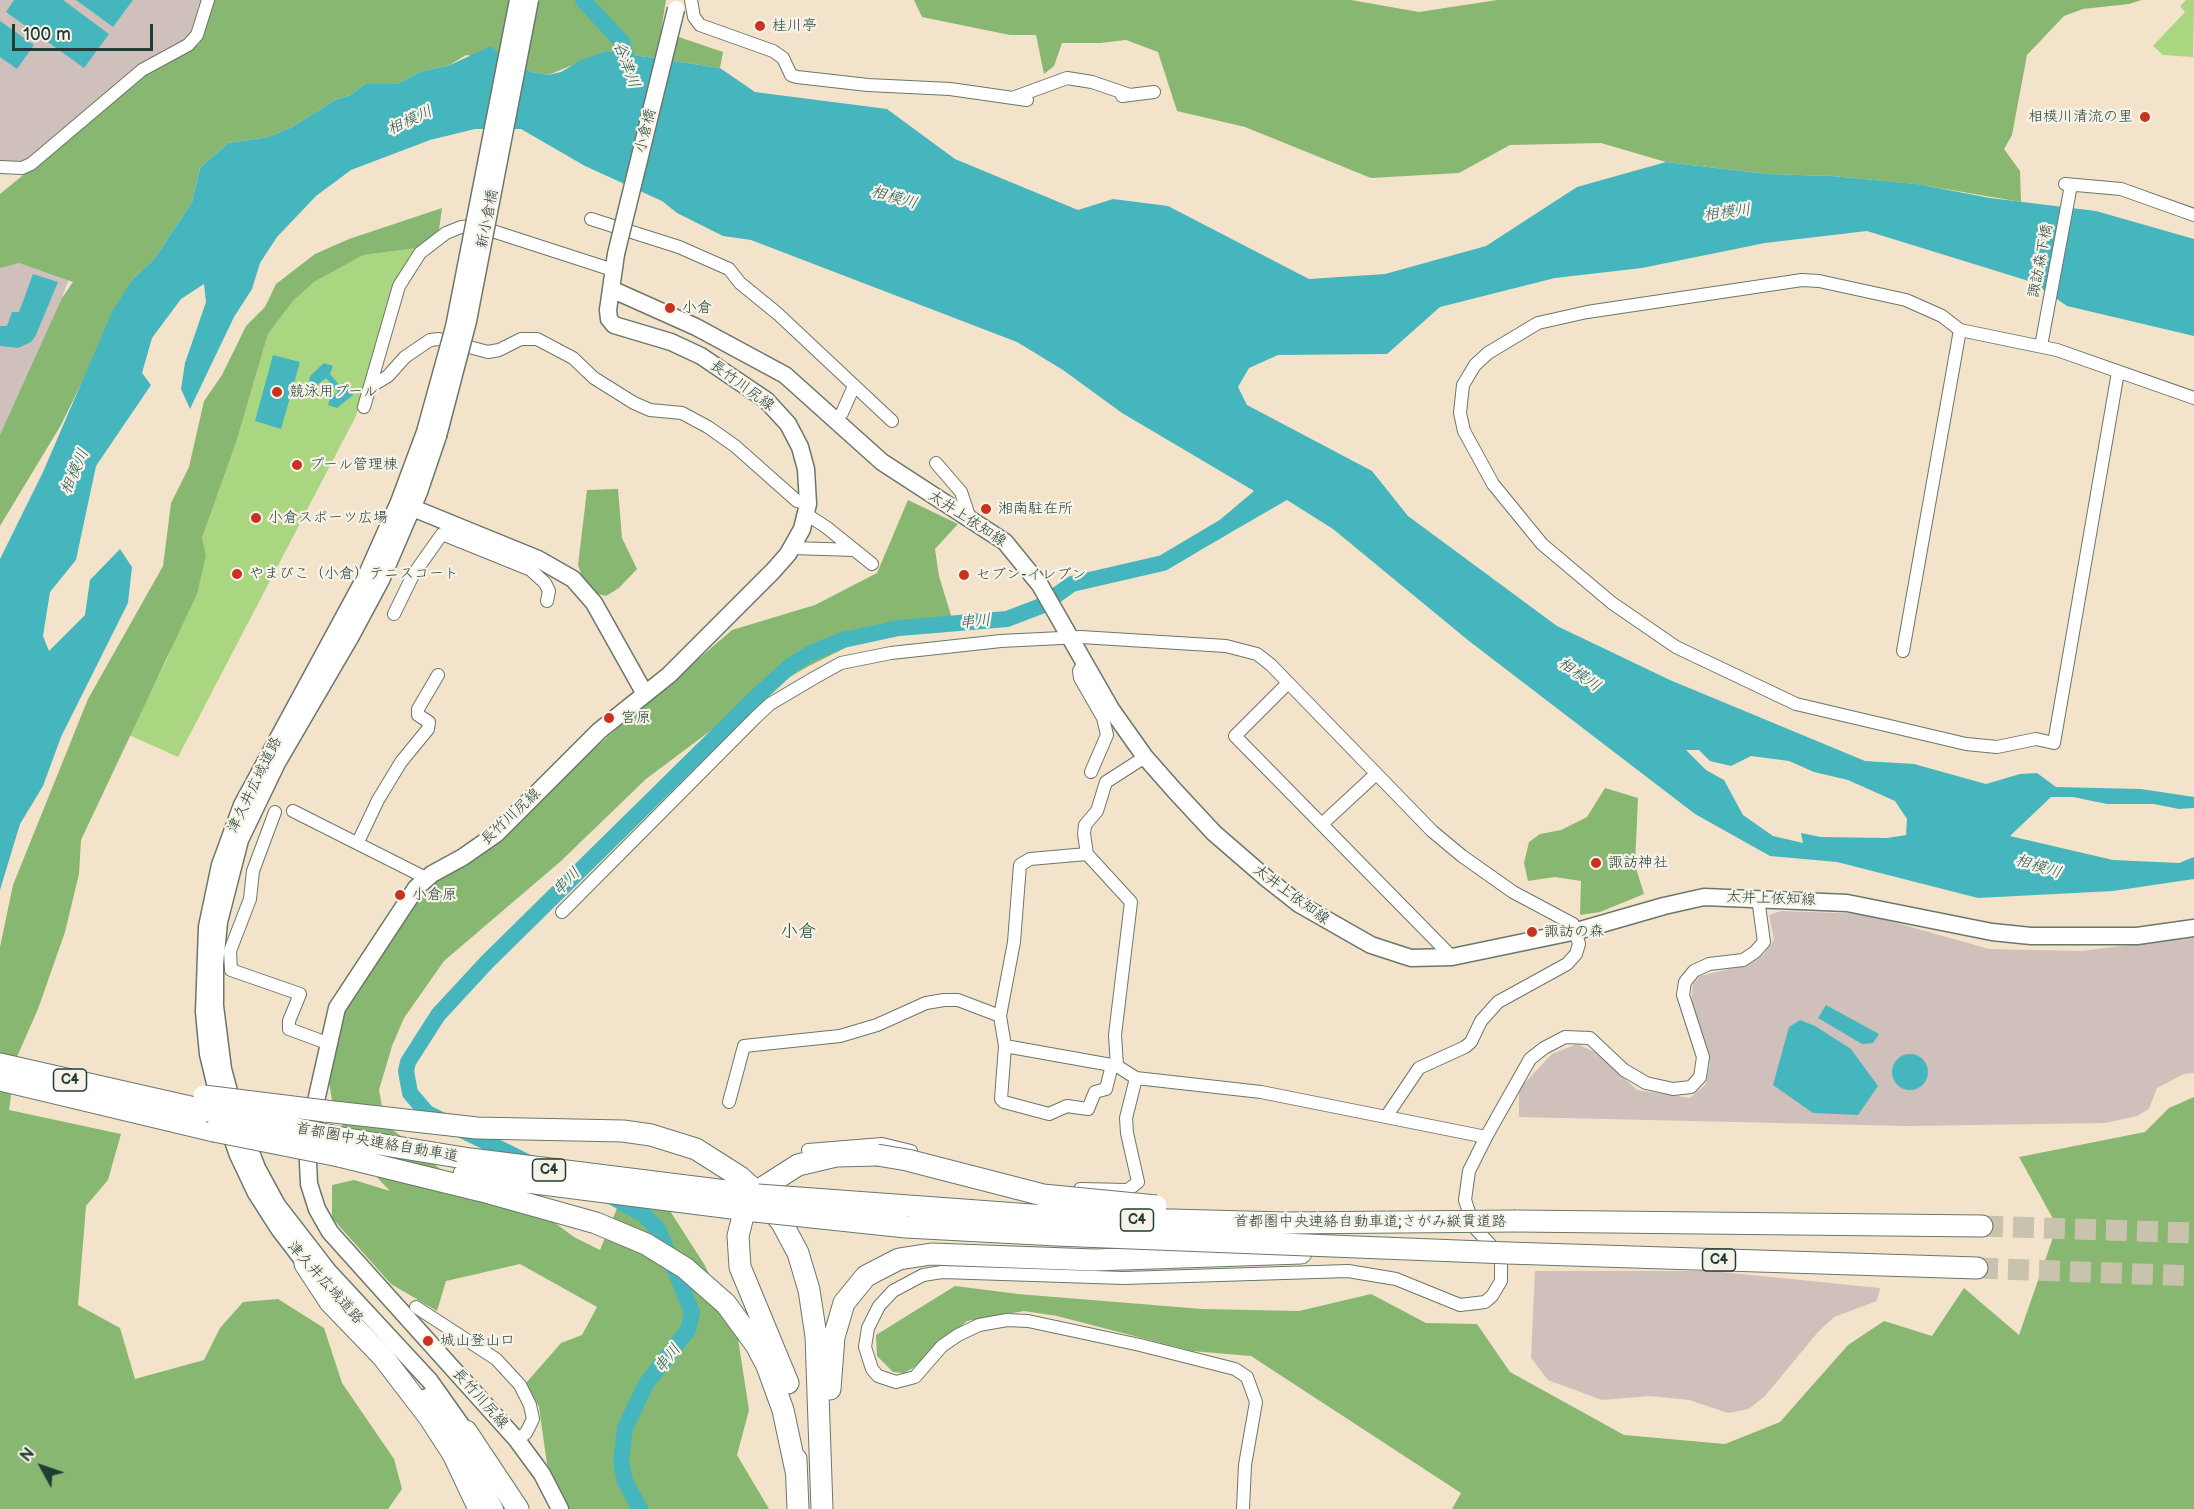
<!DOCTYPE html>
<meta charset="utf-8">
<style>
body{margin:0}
#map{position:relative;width:2194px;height:1509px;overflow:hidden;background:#f4e3cb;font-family:"Balsamiq Sans",sans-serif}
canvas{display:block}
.north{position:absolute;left:12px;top:1437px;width:60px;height:60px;-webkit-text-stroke:4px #f7f3e8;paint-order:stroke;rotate:310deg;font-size:16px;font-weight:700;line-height:24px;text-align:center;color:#1f3d34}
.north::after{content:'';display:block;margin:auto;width:21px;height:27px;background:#1f3d34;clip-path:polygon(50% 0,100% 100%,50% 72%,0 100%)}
.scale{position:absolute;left:12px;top:24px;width:141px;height:27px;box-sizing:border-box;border:3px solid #1f3d34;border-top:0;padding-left:8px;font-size:18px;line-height:21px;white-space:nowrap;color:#1f3d34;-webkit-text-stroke:4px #f7f3e8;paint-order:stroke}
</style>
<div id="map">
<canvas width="2194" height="1509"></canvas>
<div class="north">N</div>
<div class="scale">100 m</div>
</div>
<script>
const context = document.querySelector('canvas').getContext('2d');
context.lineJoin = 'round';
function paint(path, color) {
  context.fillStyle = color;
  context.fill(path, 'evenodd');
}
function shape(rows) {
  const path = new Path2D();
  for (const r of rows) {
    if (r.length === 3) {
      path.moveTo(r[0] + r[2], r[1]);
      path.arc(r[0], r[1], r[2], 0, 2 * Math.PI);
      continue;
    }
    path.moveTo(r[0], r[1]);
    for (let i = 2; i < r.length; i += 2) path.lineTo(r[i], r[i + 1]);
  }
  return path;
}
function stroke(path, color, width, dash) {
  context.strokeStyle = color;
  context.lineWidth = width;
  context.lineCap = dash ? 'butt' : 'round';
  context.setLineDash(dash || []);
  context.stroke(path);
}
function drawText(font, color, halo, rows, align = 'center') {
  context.font = font + ' "Balsamiq Sans","Klee One",sans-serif';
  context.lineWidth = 4.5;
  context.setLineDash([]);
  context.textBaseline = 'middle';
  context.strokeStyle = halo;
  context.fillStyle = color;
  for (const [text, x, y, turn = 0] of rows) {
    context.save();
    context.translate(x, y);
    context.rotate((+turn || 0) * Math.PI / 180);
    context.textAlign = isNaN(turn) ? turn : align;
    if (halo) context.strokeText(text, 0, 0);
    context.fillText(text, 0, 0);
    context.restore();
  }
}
const industrial = shape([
 [0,0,203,0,190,37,26,163,0,164],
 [0,257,69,278,43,351,0,446],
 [1781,911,1865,914,1989,949,2081,951,2194,937,2194,1073,2184,1074,2157,1088,2149,1109,2137,1116,2105,1123,1907,1126,1519,1117,1519,1089,1552,1054,1577,1044,1595,1052,1637,1090,1690,1098,1705,1085,1710,1064,1691,1004,1693,984,1700,976,1750,964,1764,954,1774,940,1769,915],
 [1535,1271,1712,1271,1880,1288,1877,1301,1834,1317,1818,1332,1765,1396,1749,1409,1728,1413,1689,1400,1650,1396,1602,1400,1548,1380,1531,1358]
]);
const green = shape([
 [2186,0,2194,0,2193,57,2163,55,2153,46,2185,12,2180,6],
 [417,248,396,282,356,416,178,757,129,735,167,659,206,555,202,538,236,443,268,334,293,301,314,282,362,255]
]);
const forest = shape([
 [213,0,666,0,661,31,723,52,720,68,607,51,548,75,532,72,509,62,466,55,448,66,422,71,397,84,365,84,350,95,335,100,292,127,268,137,228,143,200,168,192,202,155,258,132,280,61,425,0,526,0,435,62,298,73,282,19,263,0,268,0,194,146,74,199,44],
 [914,0,1351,0,1419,12,1497,0,2142,0,2129,4,2083,9,2064,16,2027,55,2012,135,2004,149,2020,171,2021,202,1916,184,1832,176,1767,174,1666,162,1601,143,1510,145,1459,173,1371,178,1245,127,1177,111,1158,52,1126,40,1100,43,1062,43,1054,66,1044,74,1036,35,1010,35,922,17],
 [442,208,439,230,417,248,363,255,314,282,293,301,268,334,236,443,202,538,206,555,197,594,81,840,79,874,65,932,38,1009,16,1059,9,1110,121,1134,108,1180,86,1206,78,1305,120,1328,135,1379,204,1360,220,1328,243,1302,278,1299,324,1328,342,1383,394,1459,402,1489,388,1509,0,1509,0,947,13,885,88,699,163,566,171,503,189,467,204,401,222,375,246,326,265,307,276,284,315,254,349,239],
 [618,489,622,538,637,569,619,588,606,596,594,593,585,585,578,565,587,490],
 [908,500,958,524,935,549,939,576,953,622,859,641,807,667,754,698,646,779,561,861,444,961,404,1018,392,1046,379,1090,385,1123,451,1178,508,1188,574,1237,600,1250,624,1191,663,1200,704,1264,736,1326,749,1410,737,1455,769,1509,569,1509,547,1464,539,1407,526,1383,561,1343,582,1335,597,1307,520,1264,446,1281,437,1311,391,1284,332,1218,332,1185,354,1180,390,1191,372,1172,334,1112,325,1058,346,998,427,883,582,759,732,630,815,605,877,573],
 [1605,788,1638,798,1635,865,1644,894,1600,912,1580,915,1581,881,1555,877,1528,881,1524,863,1529,842,1540,834,1561,830,1587,817],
 [2194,1097,2194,1509,1452,1509,1461,1493,1251,1356,1192,1351,1057,1316,1024,1311,967,1321,913,1368,904,1373,893,1372,877,1356,876,1335,955,1286,1018,1294,1202,1309,1299,1311,1371,1294,1426,1323,1477,1324,1510,1372,1624,1435,1725,1444,1780,1422,1848,1345,1884,1321,1932,1336,1964,1288,2019,1335,2057,1226,2019,1157,2145,1132,2169,1108]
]);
const water = shape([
 [14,0,63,0,109,34,84,68,6,12],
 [76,0,133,0,113,27],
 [0,21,34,45,17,69,0,57],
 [491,46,509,62,532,72,548,75,561,72,581,60,607,51,720,68,755,92,887,109,955,159,1078,210,1113,199,1168,206,1309,279,1385,274,1486,246,1577,187,1666,162,1767,174,1832,176,1917,184,1990,198,2096,211,2194,239,2194,336,2067,306,2032,282,1867,231,1765,243,1642,268,1555,278,1440,307,1387,354,1278,355,1249,368,1238,387,1247,405,1372,471,1408,516,1557,626,1670,680,1865,761,1914,764,1986,784,2020,774,2037,773,2056,787,2141,789,2194,797,2194,808,2179,809,2154,804,2107,804,2073,797,2051,797,2010,836,2113,860,2179,863,2194,857,2194,879,2113,891,1978,898,1837,862,1770,856,1695,814,1469,641,1333,529,1287,500,1209,545,1202,535,1254,491,1122,413,1063,370,1017,342,751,240,723,236,677,213,662,201,585,166,521,129,475,129,430,140,351,170,316,196,277,237,260,263,252,289,234,317,190,409,181,389,185,363,206,302,204,284,181,299,152,338,142,373,151,385,96,466,76,560,50,592,43,636,49,651,85,615,90,580,120,549,132,567,128,603,61,737,43,786,20,824,0,890,0,559,43,472,112,312,132,280,155,258,192,202,200,168,228,143,268,137,292,127,335,100,350,95,365,84,397,84,422,71,448,66],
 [1686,750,1699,750,1710,761,1731,766,1751,756,1789,761,1814,772,1848,780,1895,801,1907,819,1906,835,1887,838,1821,837,1801,833,1803,843,1773,836,1743,815,1724,780,1706,770],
 [33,274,58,282,36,335,31,342,18,348,0,346,0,326,7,326,12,312,19,312],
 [273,355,300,362,281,429,255,421],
 [324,363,333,366,330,374,342,388,348,386,353,390,353,395,337,408,328,405,330,399,338,392,326,378,317,385,309,381,310,376],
 [1826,1005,1879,1034,1873,1043,1862,1044,1818,1018],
 [1800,1020,1815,1026,1851,1049,1878,1086,1858,1115,1813,1113,1773,1085,1789,1027],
 [1910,1072,18]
]);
const river = shape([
 [583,0,622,42,631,74],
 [527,1162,427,1113,410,1093,406,1071,408,1062,438,1015,487,962,752,701,790,666,811,653,843,640,899,628,1007,619,1041,606,1072,584,1163,563,1222,528],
 [609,1195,644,1215,658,1229,692,1312,688,1330,646,1384,625,1428,621,1462,625,1481,640,1509]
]);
const motorwayTunnel = shape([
 [1982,1226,2194,1233],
 [1977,1268,2194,1276]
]);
const minor = shape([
 [691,0,694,17,700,25,773,51,783,58,791,75,797,77,868,85,950,89,1027,100],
 [1122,96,1154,92],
 [1015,97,1067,78,1092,82,1130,95],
 [0,167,22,168,31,164,142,70,188,45,197,35,208,0],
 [2065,184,2121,189,2194,215],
 [591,219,679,247,729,269,740,283,778,314,892,421],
 [2041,346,2071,185],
 [2118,372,2054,743,2036,739,1997,747,1966,744,1796,704,1676,647,1612,603,1542,544,1493,484,1464,431,1460,413,1463,385,1475,365,1488,353,1538,323,1587,312,1802,280,1819,281,1906,300,1942,316,1960,330,2057,350,2194,398],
 [370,387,388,376,405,357,430,340,439,339,488,352,499,350,521,339,537,339,573,358,594,378,634,403,650,410,682,413,708,427,735,446,797,501,808,504],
 [364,407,399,286,420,253,446,233,461,227,477,226,613,270],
 [835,419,842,413,854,386],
 [936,463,961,492,969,516],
 [806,514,826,527,872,564],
 [792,548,855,550],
 [394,614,413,575,442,534,531,570,545,583,549,591,547,601],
 [1903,651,1960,330],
 [1083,665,1079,671,1080,678,1103,718,1107,735,1091,772],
 [1288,683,1235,736,1452,957],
 [293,811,426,878],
 [275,812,253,871,250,899,230,951,231,970,300,994,289,1021,289,1029,327,1043],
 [1322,824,1376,774],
 [358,842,378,800,401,762,428,729,429,722,418,715,418,709,438,675],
 [562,912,755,718,770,704,814,678,841,663,891,653,1001,641,1081,637,1226,646,1257,654,1271,665,1432,831,1462,856,1513,892,1573,924,1579,944,1576,954,1567,964,1498,1002,1481,1021,1471,1042,1465,1047,1419,1068,1386,1117,1261,1092,1136,1078,1117,1066,1005,1046,1000,1016,1014,942,1020,865,1030,859,1087,854],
 [1005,1046,1001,1099,1004,1102,1049,1114,1067,1106,1088,1109,1095,1092,1106,1089,1112,1065],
 [1117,1066,1115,1035,1131,902,1087,854,1084,834,1085,825,1097,811,1106,782,1145,757],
 [729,1102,744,1046,840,1036,877,1025,926,1003,944,1000,958,1000,1000,1016],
 [1486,1137,1530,1059,1544,1048,1565,1037,1590,1038,1624,1070,1646,1083,1673,1089,1691,1087,1700,1077,1703,1057,1683,995,1685,982,1694,971,1709,964,1743,960,1755,952,1764,942,1758,898],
 [808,1150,882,1144,911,1151],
 [1080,1189,1128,1190,1138,1182,1127,1133,1126,1118,1136,1078],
 [416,1307,496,1359,520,1385,530,1405,533,1419,526,1433,517,1440],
 [1243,1509,1245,1465,1256,1402,1247,1377,1235,1369,1140,1345,1028,1321,1007,1320,979,1325,958,1335,942,1346,915,1377,896,1382,878,1376,872,1369,865,1347,868,1328,879,1306,893,1291,923,1275,942,1272,1124,1278,1348,1271,1396,1279,1460,1305,1485,1302,1492,1296,1501,1281,1501,1256,1474,1227,1465,1200,1469,1171,1486,1137,1386,1117]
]);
const secondary = shape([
 [611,289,696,327,785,375,882,462,1005,542,1040,585,1111,709,1145,757,1175,791,1214,833,1266,878,1299,904,1371,945,1411,958,1452,957,1577,931,1664,906,1704,897,1847,903,1992,932,2031,936,2137,936,2194,928],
 [438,436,419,492,381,580,351,636,277,763,240,840,219,922,215,964,215,1006,223,1069,233,1106,257,1168,277,1205,328,1271,430,1381,471,1439],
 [403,504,538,559,573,579,594,603,645,694],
 [312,1272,279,1229,256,1193,238,1155,220,1104,208,1054,204,1012,207,927,220,865,242,805,367,574,399,502,425,432],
 [427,1397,456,1438,495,1509],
 [560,1509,542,1474,517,1440,330,1232,317,1209,309,1184,307,1141,337,1008,416,888,432,874,463,857,496,834,599,731,669,675,773,571,788,554,802,529,808,504,806,469,800,447,788,424,766,400,701,356,671,342,614,325,609,319,608,310,616,254]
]);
const motorway = shape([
 [0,1064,208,1111],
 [0,1080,214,1131],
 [325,1111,477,1128,623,1131,651,1135,696,1149,740,1177,758,1193,782,1223,798,1253,809,1290,816,1336,822,1509],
 [342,1138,470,1159,758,1195],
 [339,1156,482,1191,596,1223,646,1244,685,1268,726,1304,756,1345,767,1366,783,1410,796,1471],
 [464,1174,755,1211],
 [1516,1221,1982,1226],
 [1508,1253,1977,1268],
 [305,1264,330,1302,383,1357,429,1417,453,1454,479,1509],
 [788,1383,740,1267,738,1236,743,1216,762,1188,798,1165,836,1156,877,1155],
 [830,1389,834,1337,844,1303,866,1276,899,1259,931,1254,1094,1260,1301,1253],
 [466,1431,518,1509],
 [796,1459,798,1509]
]);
const secondaryBridge = shape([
 [616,254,676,9],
 [425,432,454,327,518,0],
 [438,436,468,321,530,0]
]);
const motorwayBridge = shape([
 [204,1096,325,1111],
 [208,1111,342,1138],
 [214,1131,339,1156],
 [877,1155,907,1160,1043,1195,1156,1206],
 [758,1195,1059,1217,1284,1223,1516,1221],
 [755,1211,906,1227,1056,1235,1508,1253]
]);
const markers = [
 [760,26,6,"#c8321e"],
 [2145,117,6,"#c8321e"],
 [670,308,6,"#c8321e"],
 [277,392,6,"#c8321e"],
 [297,465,6,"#c8321e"],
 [986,509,6,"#c8321e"],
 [256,518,6,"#c8321e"],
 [237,574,6,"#c8321e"],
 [964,575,6,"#c8321e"],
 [609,718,6,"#c8321e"],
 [1596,863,6,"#c8321e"],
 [400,895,6,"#c8321e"],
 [1532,932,6,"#c8321e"],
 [428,1341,6,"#c8321e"]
];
const shields = [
 [70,1080,33],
 [549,1170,33],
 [1137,1220,33],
 [1719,1260,33]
];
const shieldNames = [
 ["C4",70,1080],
 ["C4",549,1170],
 ["C4",1137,1220],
 ["C4",1719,1260]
];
const poiNames = [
 ["桂川亭",772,26],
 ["相模川清流の里",2133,117,"right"],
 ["小倉",682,308],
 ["競泳用プール",289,392],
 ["プール管理棟",309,465],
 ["湘南駐在所",998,509],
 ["小倉スポーツ広場",268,518],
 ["やまびこ（小倉）テニスコート",249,574],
 ["セブン-イレブン",976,575],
 ["宮原",621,718],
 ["諏訪神社",1608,863],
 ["小倉原",412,895],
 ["諏訪の森",1544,932],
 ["城山登山口",440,1341]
];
const streetNames = [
 ["小倉橋",646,131,-76],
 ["新小倉橋",488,219,-79],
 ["諏訪森下橋",2041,261,-79],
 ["長竹川尻線",742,386,36],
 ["太井上依知線",967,519,33],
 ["津久井広域道路",255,785,-64],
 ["長竹川尻線",511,817,-43],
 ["太井上依知線",1291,895,36],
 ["太井上依知線",1771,899,2],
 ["首都圏中央連絡自動車道",377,1143,10],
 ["首都圏中央連絡自動車道;さがみ縦貫道路",1370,1222],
 ["津久井広域道路",325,1283,48],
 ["長竹川尻線",480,1399,48]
];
const waterNames = [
 ["谷津川",626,65,70],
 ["相模川",410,121,-25],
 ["相模川",894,198,16],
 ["相模川",1727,213,-7],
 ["相模川",75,472,-66],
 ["串川",975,622,-5],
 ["相模川",1579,675,35],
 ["相模川",2038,867,17],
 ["串川",567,882,-45],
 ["串川",668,1359,-52]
];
const quarterNames = [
 ["小倉",798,932]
];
paint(industrial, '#cfc0bb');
paint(green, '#aad682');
paint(forest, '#87b770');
paint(water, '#46b6be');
stroke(river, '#46b6be', 16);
stroke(motorwayTunnel, '#c9c2ad', 21, [21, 10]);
stroke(minor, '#6a7769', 14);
stroke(secondary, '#6a7769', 19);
stroke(motorway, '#6a7769', 23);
stroke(minor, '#fff', 12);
stroke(secondary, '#fff', 16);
stroke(motorway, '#fff', 21);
stroke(secondaryBridge, '#6a7769', 19, []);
stroke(motorwayBridge, '#6a7769', 23, []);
stroke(secondaryBridge, '#fff', 16);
stroke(motorwayBridge, '#fff', 21);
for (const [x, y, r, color] of markers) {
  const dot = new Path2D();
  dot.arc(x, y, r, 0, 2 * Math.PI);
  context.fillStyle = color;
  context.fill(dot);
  stroke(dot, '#f7f3e8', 2);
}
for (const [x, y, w] of shields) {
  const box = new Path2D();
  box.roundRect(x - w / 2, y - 11, w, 22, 4.5);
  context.fillStyle = '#f7f3e8';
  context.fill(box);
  stroke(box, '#1f3d34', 1.5);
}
drawText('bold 14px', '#1f3d34', null, shieldNames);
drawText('15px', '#1f3d34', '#f7f3e8', poiNames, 'left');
drawText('15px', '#1f3d34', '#f7f3e8', streetNames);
drawText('italic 16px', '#295b56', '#f7f3e8', waterNames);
drawText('18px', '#1f3d34', '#f7f3e8', quarterNames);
</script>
